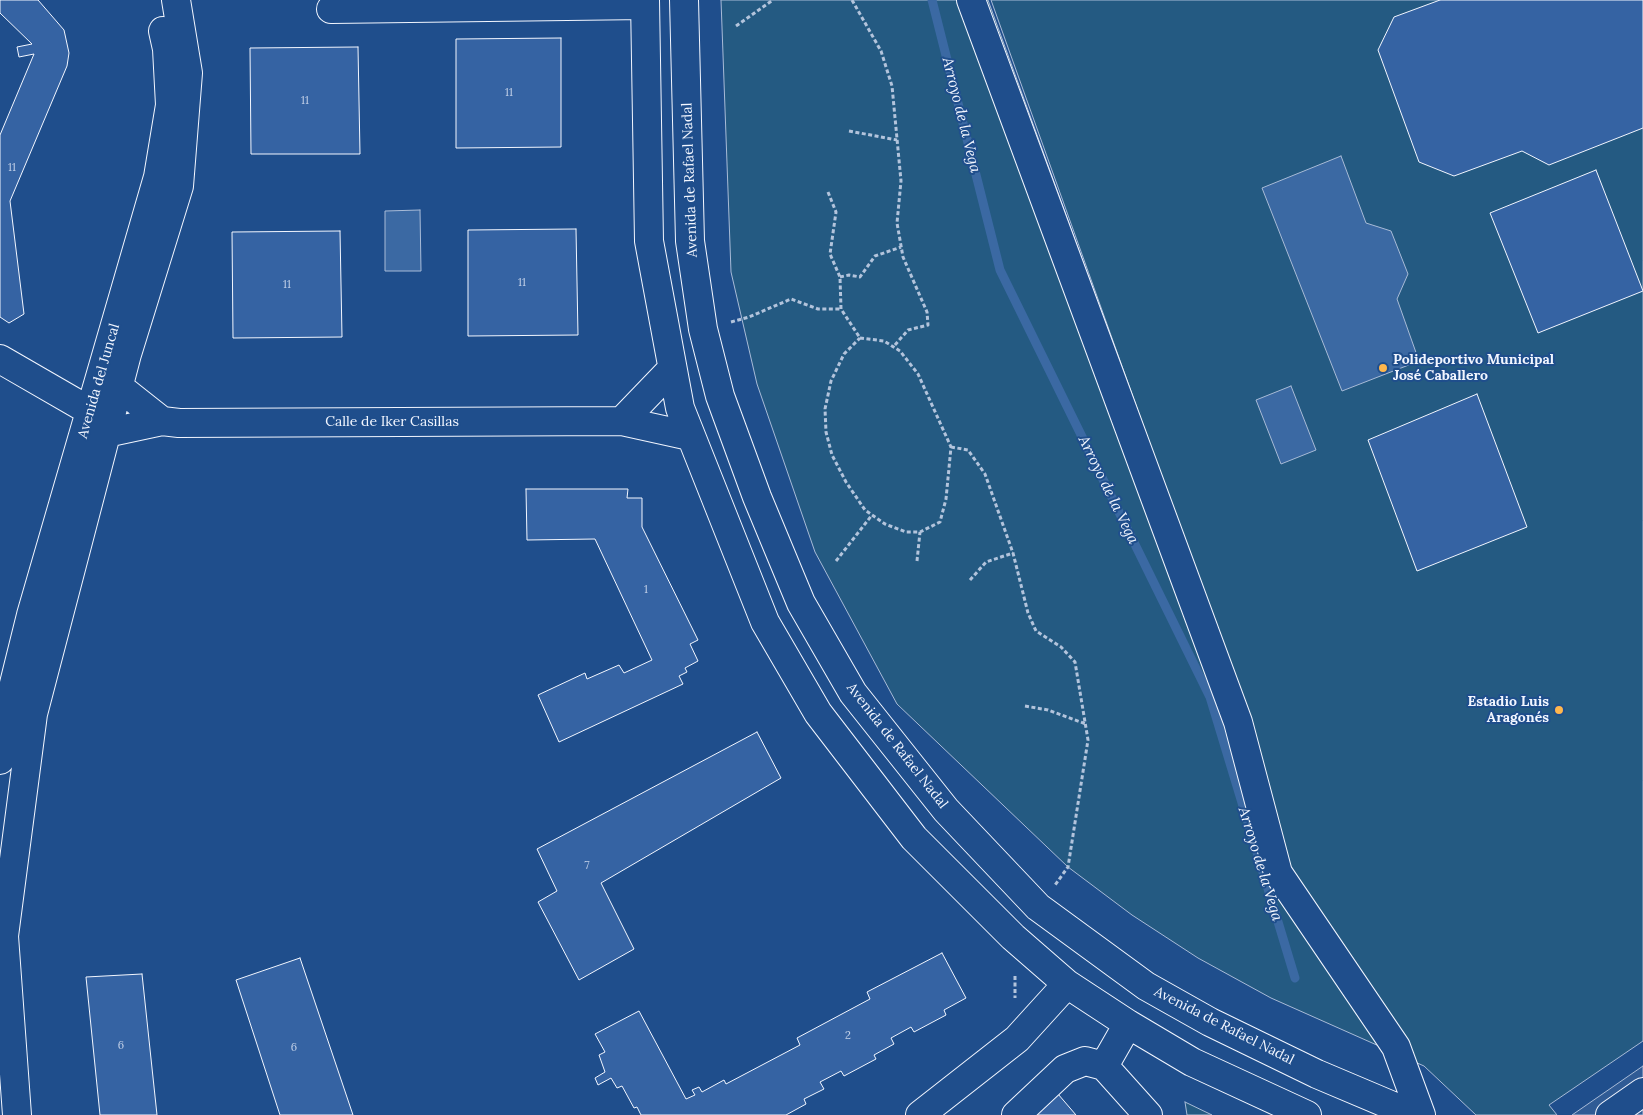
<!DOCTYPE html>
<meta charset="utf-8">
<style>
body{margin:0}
canvas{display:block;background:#1f4e8c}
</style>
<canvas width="1643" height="1115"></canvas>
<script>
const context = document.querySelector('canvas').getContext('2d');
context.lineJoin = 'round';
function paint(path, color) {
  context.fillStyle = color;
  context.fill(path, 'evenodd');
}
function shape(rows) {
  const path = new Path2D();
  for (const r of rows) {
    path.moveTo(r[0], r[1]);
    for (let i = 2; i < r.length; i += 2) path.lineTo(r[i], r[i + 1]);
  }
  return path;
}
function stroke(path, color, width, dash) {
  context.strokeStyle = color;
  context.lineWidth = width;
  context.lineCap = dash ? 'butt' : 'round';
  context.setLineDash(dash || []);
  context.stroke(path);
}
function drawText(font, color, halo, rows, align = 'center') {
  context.font = font + ' Lora,serif';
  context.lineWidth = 4;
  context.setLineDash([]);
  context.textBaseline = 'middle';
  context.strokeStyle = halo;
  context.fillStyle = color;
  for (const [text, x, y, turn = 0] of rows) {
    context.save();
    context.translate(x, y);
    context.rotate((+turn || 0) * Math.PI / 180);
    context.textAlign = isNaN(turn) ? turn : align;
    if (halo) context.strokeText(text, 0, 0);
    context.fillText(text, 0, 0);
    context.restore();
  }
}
const green = shape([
 [721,0,988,0,1186,545,991,0,1643,0,1643,1041,1549,1105,1557,1115,1476,1115,1424,1066,1271,998,1198,958,1132,915,1068,867,897,704,815,552,757,384,731,272,721,0],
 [1185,1102,1212,1115,1187,1115,1185,1102]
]);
const parking = shape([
 [1643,1066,1643,1115,1572,1115,1643,1066]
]);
const water = shape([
 [1341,156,1366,223,1391,231,1408,274,1397,299,1419,361,1342,391,1262,188,1341,156],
 [420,210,421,271,385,271,385,211,420,210],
 [1291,386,1316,450,1281,464,1256,400,1291,386]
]);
const stream = shape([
 [932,0,1000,270,1210,697,1295,978]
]);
const building = shape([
 [0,0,38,0,64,30,69,53,67,66,10,201,24,314,9,323,0,317,0,135,34,54,19,57,17,47,32,44,0,13,0,0],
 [1440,0,1643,0,1643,128,1549,165,1522,151,1454,176,1419,162,1378,50,1394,17,1440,0],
 [561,38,561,147,456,148,456,39,561,38],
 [358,47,360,154,251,154,250,48,358,47],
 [1596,170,1643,291,1538,333,1490,213,1596,170],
 [576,229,578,335,468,336,468,230,576,229],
 [340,231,342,337,233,338,232,232,340,231],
 [1477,394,1527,527,1417,571,1368,440,1477,394],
 [526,489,628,489,627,498,642,498,642,527,698,640,690,644,698,661,685,668,687,672,679,676,683,684,559,742,538,695,585,673,587,679,619,665,624,673,652,660,595,539,527,540,526,489],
 [757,732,781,778,601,883,634,949,579,980,538,902,557,891,537,849,757,732],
 [942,953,966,998,944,1010,946,1015,914,1032,911,1027,891,1038,894,1044,874,1055,876,1059,844,1076,841,1071,820,1082,824,1089,804,1099,806,1104,786,1115,641,1115,637,1107,634,1108,622,1086,617,1088,611,1078,598,1085,595,1078,605,1072,599,1055,605,1052,595,1034,639,1011,686,1099,695,1095,692,1090,699,1087,702,1092,724,1080,726,1084,800,1045,797,1038,870,999,867,992,942,953],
 [300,958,353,1115,280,1115,236,980,300,958],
 [142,974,157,1115,100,1115,86,977,142,974],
 [1058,1094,1076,1115,1035,1115,1058,1094]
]);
const path = shape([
 [852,0,881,51,892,86,901,181,897,223,903,257,927,312,928,325,908,330,894,346],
 [736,26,773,0],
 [849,131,897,140],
 [828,192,836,212,830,254,840,277,841,309,860,338],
 [840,277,849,275,860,277,875,256,901,247],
 [731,322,749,317,791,299,818,309,841,309],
 [860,338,884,341,900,351,918,374,951,447,946,499,940,522,920,532,906,532,885,524,865,510,846,482,832,455,826,432,825,409,831,381,844,354,860,338],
 [951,447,968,450,985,474,1013,553,1028,613,1036,631,1061,647,1075,662,1088,740,1068,867,1055,885],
 [836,561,872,515],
 [917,561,920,532],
 [970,580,986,562,1013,553],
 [1025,706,1048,710,1086,724],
 [1015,976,1015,998]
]);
const minor = shape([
 [645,0,649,241,680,408,765,622,818,713,914,838,1013,937,1067,984,1128,1024,1192,1062,1307,1115],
 [684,0,690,241,703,329,720,396,757,497,801,603,853,693,946,810,1038,907,1146,986,1210,1022,1317,1074,1414,1115],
 [971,0,1238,722,1278,873,1396,1047,1421,1115],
 [331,9,645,5],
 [0,359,90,411],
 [672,369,622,421,690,436],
 [162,421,179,423,622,421],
 [106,433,162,421,119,387],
 [0,760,7,712,31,615,158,177,170,105,167,49,163,31],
 [1104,1066,1128,1024],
 [17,1115,4,936,33,714,127,354,179,186,188,73,176,0],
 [920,1115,1017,1039,1067,984],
 [1016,1115,1065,1069,1085,1061,1104,1066,1148,1115],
 [1610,1115,1643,1092]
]);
const markers = [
 [1383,368,5,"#ffb74d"],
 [1559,710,5,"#ffb74d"]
];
const numberNames = [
 ["11",509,93],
 ["11",305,101],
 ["11",12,168],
 ["11",522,283],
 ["11",287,285],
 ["1",646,590],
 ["7",587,866],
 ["2",848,1036],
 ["6",121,1046],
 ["6",294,1048]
];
const streetNames = [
 ["Avenida de Rafael Nadal",690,180,-92],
 ["Avenida del Juncal",99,381,-74],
 ["Calle de Iker Casillas",392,422],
 ["Avenida de Rafael Nadal",897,746,52],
 ["Avenida de Rafael Nadal",1224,1026,27]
];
const poiNames = [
 ["Polideportivo Municipal",1393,360],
 ["José Caballero",1393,376],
 ["Estadio Luis",1549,702,"right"],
 ["Aragonés",1549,718,"right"]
];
const waterNames = [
 ["Arroyo de la Vega",961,115,76],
 ["Arroyo de la Vega",1108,490,64],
 ["Arroyo de la Vega",1260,864,73]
];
paint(green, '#245a82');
stroke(green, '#a8bbd7', 1);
paint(parking, '#305b95');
stroke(parking, '#a8bbd7', 1);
paint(water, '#3b69a3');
stroke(water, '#a8bbd7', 1);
stroke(stream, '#3b69a3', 9);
paint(building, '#3563a3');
stroke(building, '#f2f6ff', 1);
stroke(minor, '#f2f6ff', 30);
stroke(path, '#b3c4dc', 3, [4, 2.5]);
stroke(minor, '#1f4e8c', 28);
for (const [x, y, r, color] of markers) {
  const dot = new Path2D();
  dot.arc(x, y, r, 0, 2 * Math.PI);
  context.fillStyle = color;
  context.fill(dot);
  stroke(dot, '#1f4e8c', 2);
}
drawText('11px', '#c3d1e8', null, numberNames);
drawText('14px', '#f2f6ff', '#1f4e8c', streetNames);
drawText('bold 14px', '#f2f6ff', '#1f4e8c', poiNames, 'left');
drawText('italic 15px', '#f2f6ff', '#1f4e8c', waterNames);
</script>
